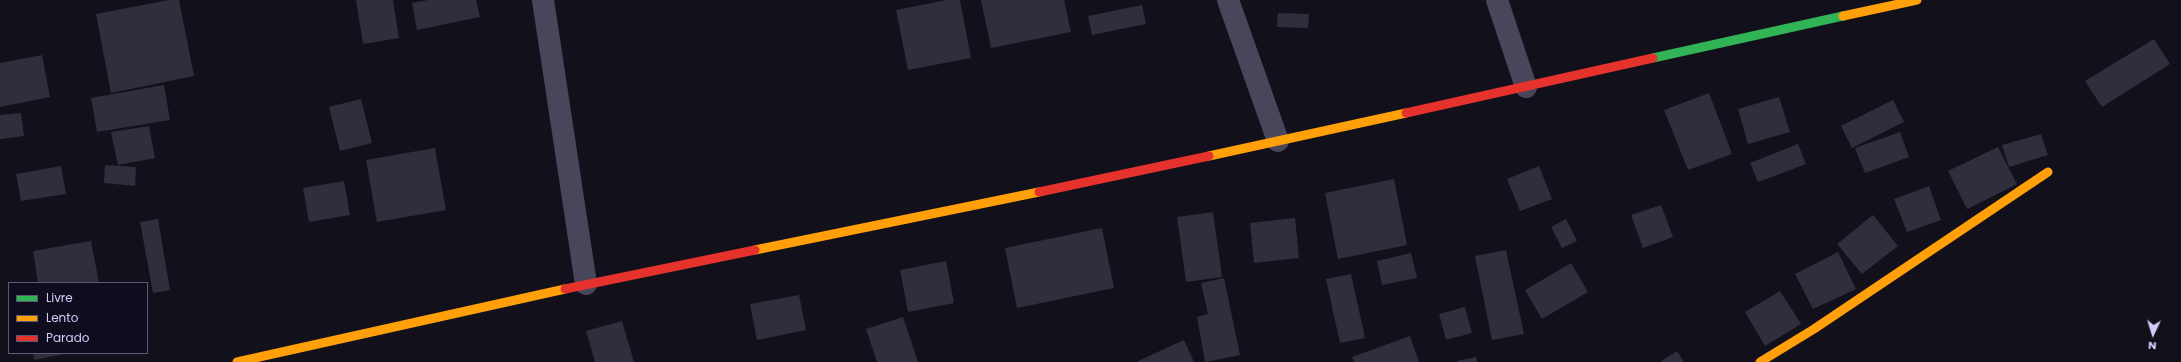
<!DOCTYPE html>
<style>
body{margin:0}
#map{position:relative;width:2181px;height:362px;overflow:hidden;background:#12101a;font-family:Poppins,sans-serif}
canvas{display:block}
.legend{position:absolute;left:8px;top:282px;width:140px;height:72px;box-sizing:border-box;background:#0f0d1d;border:1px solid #5c5a76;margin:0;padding:5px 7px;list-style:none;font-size:12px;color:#d0cdfb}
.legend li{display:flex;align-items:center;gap:8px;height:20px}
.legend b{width:20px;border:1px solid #5c5a76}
.north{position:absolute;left:2133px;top:314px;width:40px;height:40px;-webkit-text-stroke:3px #0f0d1d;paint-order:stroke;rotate:184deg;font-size:11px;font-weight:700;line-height:16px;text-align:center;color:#d0cdfb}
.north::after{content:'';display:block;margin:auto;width:14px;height:18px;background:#d0cdfb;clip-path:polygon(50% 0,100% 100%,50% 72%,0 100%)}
</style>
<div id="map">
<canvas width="2181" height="362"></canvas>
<ul class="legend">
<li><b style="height:5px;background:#30b455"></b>Livre</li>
<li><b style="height:5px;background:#ff9f0a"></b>Lento</li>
<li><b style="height:5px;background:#e5322d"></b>Parado</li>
</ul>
<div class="north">N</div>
</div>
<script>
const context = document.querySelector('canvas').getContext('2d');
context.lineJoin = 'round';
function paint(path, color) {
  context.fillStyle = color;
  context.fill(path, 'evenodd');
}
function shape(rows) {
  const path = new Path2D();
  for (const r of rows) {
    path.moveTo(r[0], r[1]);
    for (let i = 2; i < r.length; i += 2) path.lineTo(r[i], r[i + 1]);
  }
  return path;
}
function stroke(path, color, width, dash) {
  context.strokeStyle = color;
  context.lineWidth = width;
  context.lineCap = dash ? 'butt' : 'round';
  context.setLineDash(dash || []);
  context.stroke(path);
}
const building = shape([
 [169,0,179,0,194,76,111,93,96,14],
 [356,0,393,0,399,38,363,44],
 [428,0,476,0,480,17,417,30,412,3],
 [947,0,960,0,971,58,908,70,896,10],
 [981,0,1064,0,1071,32,991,48],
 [1142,5,1146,24,1092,35,1088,16],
 [1278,13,1309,14,1308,28,1277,27],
 [2154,39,2170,64,2102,107,2085,81],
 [42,55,50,97,0,107,0,63],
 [164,85,170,120,97,132,91,98],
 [1709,93,1732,154,1688,170,1664,110],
 [1779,97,1790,132,1748,144,1738,109],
 [361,99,372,143,340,151,329,107],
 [1893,100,1904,122,1852,148,1841,126],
 [21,113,24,136,0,139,0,115],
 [149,126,155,158,118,165,111,132],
 [1900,132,1909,157,1865,173,1855,148],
 [2041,134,2048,155,2009,167,2002,145],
 [1798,144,1806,164,1758,182,1750,163],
 [1998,147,2017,184,1967,209,1948,171],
 [435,148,446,210,377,222,366,160],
 [105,165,136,167,135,186,104,183],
 [61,166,66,194,21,201,16,174],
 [1539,166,1552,199,1520,211,1507,179],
 [1394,179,1407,245,1338,259,1325,193],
 [344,181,350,215,309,222,303,188],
 [1929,186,1941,220,1907,232,1894,199],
 [1661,205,1673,237,1643,248,1631,215],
 [1213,212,1222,277,1186,282,1177,217],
 [1873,215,1898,246,1862,274,1837,244],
 [1295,218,1299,258,1254,263,1250,223],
 [158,219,170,290,153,293,140,222],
 [1566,219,1577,241,1562,248,1551,227],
 [1102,228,1114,288,1017,308,1005,248],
 [91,241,99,283,38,283,33,251],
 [1506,250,1524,334,1492,340,1475,256],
 [1838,252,1856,289,1813,309,1795,274],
 [1411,253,1417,278,1382,285,1377,261],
 [946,261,954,303,908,312,900,270],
 [1571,263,1588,292,1542,319,1525,290],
 [1351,274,1365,338,1340,343,1326,279],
 [1224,278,1240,355,1205,362,1197,317,1208,314,1201,283],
 [1780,291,1801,324,1765,346,1745,312],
 [799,295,806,330,757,340,750,304],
 [1465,307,1472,333,1446,340,1439,314],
 [903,317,918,362,877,362,866,329],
 [622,321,634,362,595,362,586,331],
 [1410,336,1419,362,1354,362,1352,357],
 [1184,340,1194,362,1138,362,1138,361],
 [1677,351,1684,362,1660,362],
 [33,353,64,353,64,354,34,360],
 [1476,357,1477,362,1457,362,1457,361]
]);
const street = shape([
 [543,0,586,284],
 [1228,0,1278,141],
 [1497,0,1526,87]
]);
const fast = shape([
 [1653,58,1843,16]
]);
const slow = shape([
 [1843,16,1917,0],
 [1209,156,1406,113],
 [755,250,1039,192],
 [237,362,565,289],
 [1760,362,1814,329,2048,172]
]);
const jam = shape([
 [1406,113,1653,58],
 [1039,192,1209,156],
 [565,289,755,250]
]);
paint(building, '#302e3c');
stroke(street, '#47465a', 22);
stroke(fast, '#30b455', 9);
stroke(slow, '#ff9f0a', 9);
stroke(jam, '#e5322d', 9);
</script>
